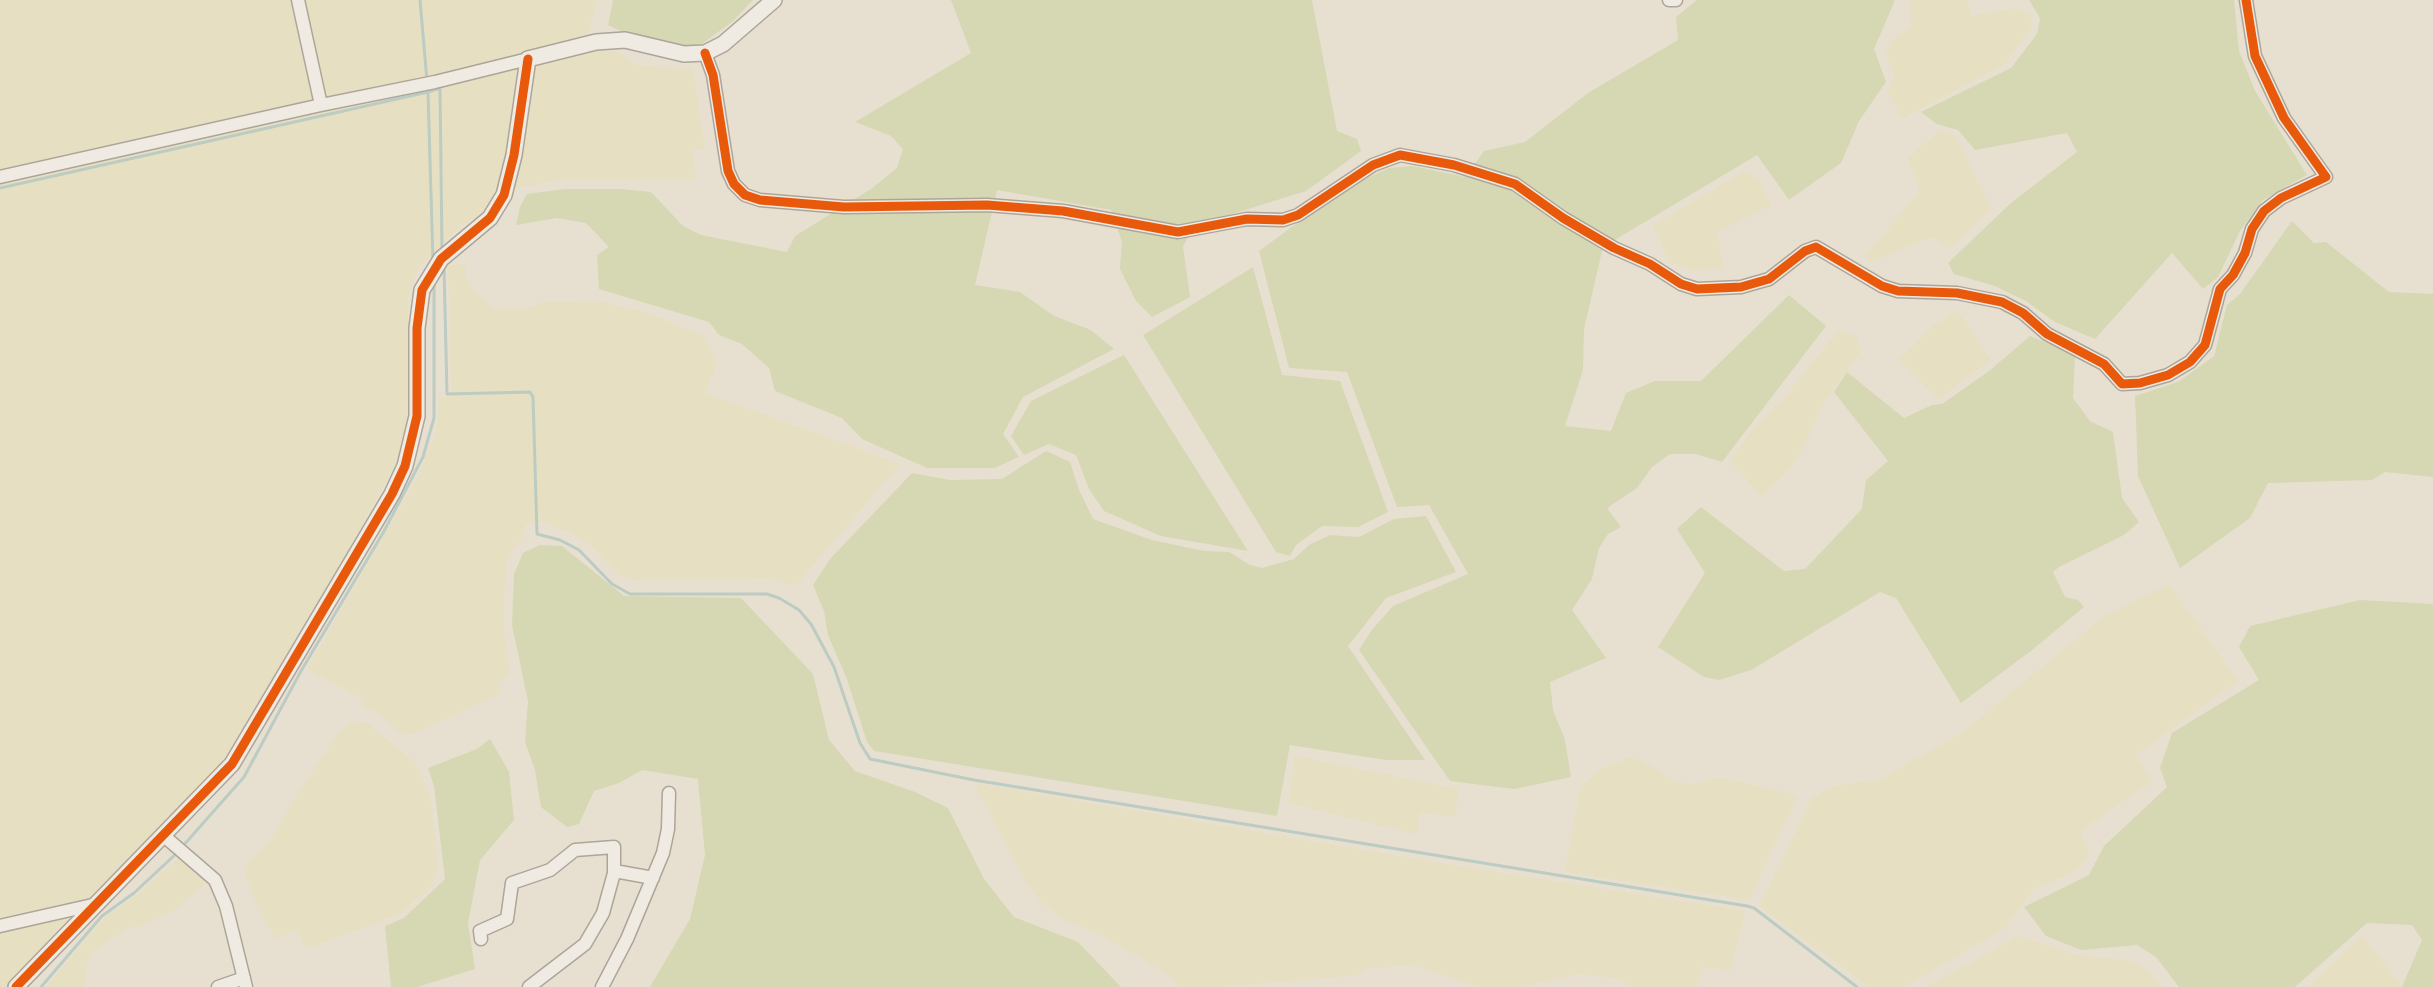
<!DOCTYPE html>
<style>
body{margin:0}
canvas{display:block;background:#e7e0d1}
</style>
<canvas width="2433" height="987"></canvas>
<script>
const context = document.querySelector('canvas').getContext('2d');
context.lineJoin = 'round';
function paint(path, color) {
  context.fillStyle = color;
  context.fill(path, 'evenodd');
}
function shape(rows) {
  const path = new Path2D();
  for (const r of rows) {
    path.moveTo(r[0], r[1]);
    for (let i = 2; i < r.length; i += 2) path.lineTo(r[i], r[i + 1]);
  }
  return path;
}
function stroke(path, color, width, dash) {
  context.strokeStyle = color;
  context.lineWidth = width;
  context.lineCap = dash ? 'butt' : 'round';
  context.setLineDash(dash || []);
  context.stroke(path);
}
const farmland = shape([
 [0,0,597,0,588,33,604,50,617,52,637,65,693,69,705,149,693,150,696,179,565,179,517,188,492,199,479,216,463,224,421,265,415,275,408,300,409,380,405,439,394,468,338,568,217,770,6,987,0,987],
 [1911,0,1967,0,1972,16,2013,8,2031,15,2032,26,2005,64,1902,119,1887,92,1895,75,1885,54,1897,35,1911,28],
 [1940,130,1955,136,1991,209,1950,249,1932,237,1871,262,1866,255,1920,191,1908,158],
 [1743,172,1759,179,1771,205,1718,232,1723,269,1689,269,1670,262,1653,225],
 [465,264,466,277,475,292,494,308,526,308,543,302,598,301,645,312,702,335,717,361,706,393,900,464,798,583,790,585,774,579,631,580,619,575,588,543,570,532,543,522,526,523,523,536,511,552,505,567,504,630,510,673,500,682,499,694,414,734,403,735,374,710,362,706,365,700,307,669,417,478,436,431,439,398,451,398,448,265],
 [1958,311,1991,360,1938,399,1899,359,1934,325],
 [1839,330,1856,336,1861,351,1820,409,1806,443,1790,469,1761,496,1730,461,1753,429,1785,397],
 [2169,584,2238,681,2135,756,2153,781,2080,831,2090,855,2074,872,2034,889,2004,929,1903,987,1869,987,1759,906,1811,800,1823,791,1837,786,1881,779,1963,732,2103,617],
 [366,722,415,762,427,788,432,805,438,864,434,882,402,913,306,949,297,929,276,939,253,898,244,868,270,841,296,796,340,730,349,723],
 [1295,756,1459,789,1455,817,1420,813,1416,834,1288,803],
 [1628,758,1642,760,1676,782,1695,784,1720,777,1792,794,1796,799,1749,900,1565,872,1580,787,1602,768],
 [979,784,1446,864,1745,911,1731,970,1701,967,1698,987,1631,987,1621,979,1579,974,1520,987,1480,987,1414,965,1363,969,1360,975,1217,987,1179,987,1174,979,1147,961,1096,933,1066,921,1040,901,1026,882,976,789],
 [178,858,206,883,174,910,148,923,126,929,94,950,87,962,85,987,46,987,105,917,137,895],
 [2017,936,2077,955,2131,961,2149,972,2162,987,1927,987],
 [2362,936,2400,983,2398,987,2308,987]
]);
const green = shape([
 [613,0,753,0,732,22,703,43,681,48,661,40,629,35,608,25],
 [951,0,1312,0,1337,131,1357,139,1361,151,1306,191,1229,215,1196,221,1183,247,1190,297,1152,317,1136,301,1120,269,1122,242,1111,210,997,190,975,285,1020,292,1054,316,1091,330,1114,349,1023,397,1003,434,1019,457,995,468,927,468,862,439,842,418,775,391,769,368,742,344,719,335,709,322,599,289,597,255,609,247,586,223,557,218,516,225,520,207,527,194,565,189,621,189,651,192,683,226,701,235,787,252,795,236,871,189,897,168,903,149,891,136,855,122,971,53],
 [1697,0,1895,0,1874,49,1886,82,1859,121,1841,163,1789,200,1757,155,1603,247,1584,329,1583,370,1565,426,1611,431,1626,393,1655,381,1701,381,1789,295,1826,326,1722,462,1696,454,1670,454,1652,467,1637,488,1607,508,1621,527,1608,534,1599,548,1592,579,1572,610,1606,658,1550,682,1553,710,1565,740,1571,777,1514,789,1450,781,1359,650,1371,631,1393,606,1468,574,1429,505,1397,507,1347,372,1289,368,1259,251,1345,188,1389,168,1413,166,1465,177,1484,151,1525,142,1588,93,1678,40,1676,17],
 [2029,0,2234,0,2239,51,2255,91,2307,175,2263,200,2240,231,2218,277,2203,289,2172,253,2095,339,2055,322,2026,301,1995,286,1954,274,1948,263,2011,203,2077,152,2067,133,1975,150,1958,130,1937,124,1921,112,2011,68,2037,34,2040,18],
 [2292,221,2314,243,2326,242,2389,292,2433,294,2433,477,2385,472,2372,480,2268,483,2250,518,2180,568,2138,476,2135,396,2178,382,2214,356,2227,305,2240,294],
 [1253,267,1282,375,1340,381,1388,512,1358,527,1322,526,1296,545,1290,556,1276,552,1143,335],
 [2030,336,2075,354,2073,398,2090,421,2113,432,2122,498,2139,522,2124,535,2059,567,2053,572,2065,597,2078,600,2084,607,2032,650,1961,703,1896,598,1880,592,1751,670,1719,680,1704,677,1658,647,1705,573,1677,529,1701,507,1784,571,1805,569,1862,509,1866,480,1888,461,1834,392,1847,372,1904,418,1932,405,1942,404,1989,371],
 [1124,355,1227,518,1248,551,1161,536,1104,511,1089,489,1076,455,1049,444,1024,455,1011,436,1031,401],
 [1046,451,1070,462,1079,490,1093,519,1152,540,1204,551,1229,552,1250,565,1262,568,1294,559,1309,545,1330,535,1359,537,1394,519,1426,516,1456,572,1386,598,1348,646,1425,760,1386,760,1290,745,1277,816,874,751,867,742,847,679,828,635,824,611,813,585,830,559,912,473,950,480,1002,479],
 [540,545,562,546,624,596,741,598,813,674,829,740,855,771,915,792,948,808,984,879,1014,917,1078,942,1121,987,650,987,690,919,705,855,698,779,642,770,619,783,594,791,579,824,567,827,541,807,535,770,525,742,528,701,512,625,514,574,523,553],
 [2360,600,2433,604,2433,987,2402,987,2422,940,2412,925,2367,923,2295,987,2179,987,2156,957,2137,945,2081,950,2046,936,2024,907,2089,875,2104,846,2167,787,2160,768,2172,733,2259,680,2239,647,2250,626],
 [490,739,509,772,514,820,480,860,468,923,475,969,417,987,391,987,385,926,404,918,445,879,434,786,428,768,477,749]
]);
const stream = shape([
 [420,0,427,81],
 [428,88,428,92,440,88,442,251],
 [0,188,428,92,433,262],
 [444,266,447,394,530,392,533,397,537,534,560,540,579,550,612,584,630,594,767,594,779,598,799,610,811,624,834,667,860,743,870,759,974,780,1747,906,1754,908,1857,987],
 [182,847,244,777,301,671,383,533,423,457,434,418,434,283],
 [41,987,102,916,134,893,178,852]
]);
const minor = shape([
 [298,0,321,105],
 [1669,0,1676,0],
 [705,53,713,75,728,171,734,184,745,195,760,200,844,207,987,205,1063,211,1178,232,1247,219,1283,220,1298,215,1373,165,1400,155,1454,165,1515,184,1563,218,1614,248,1650,264,1681,284,1697,289,1741,287,1769,279,1805,251,1816,247,1882,286,1898,291,1957,293,2002,302,2023,313,2047,334,2104,364,2122,384,2140,383,2168,375,2190,362,2205,345,2220,289,2233,275,2245,253,2252,229,2264,211,2281,198,2326,177,2284,118,2255,56,2246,0],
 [0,177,321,105,435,82,528,59],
 [164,836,215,880,226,906,246,987],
 [0,926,97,904],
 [481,939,480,931,507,919,512,883,550,870,575,850,614,847,614,873],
 [218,987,244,978],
 [529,987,585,944,603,913,614,873,620,872,653,878],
 [602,987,627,939,663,853,668,829,669,793]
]);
const tertiary = shape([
 [16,987,232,764,392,494,405,466,417,416,417,328,422,290,441,259,490,218,504,195,514,155,528,59,596,42,625,40,684,54,705,53,723,44,774,0]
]);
const cycleway = shape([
 [705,53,713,75,728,171,734,184,745,195,760,200,844,207,987,205,1063,211,1178,232,1247,219,1283,220,1298,215,1373,165,1400,155,1454,165,1515,184,1563,218,1614,248,1650,264,1681,284,1697,289,1741,287,1769,279,1805,251,1816,247,1882,286,1898,291,1957,293,2002,302,2023,313,2047,334,2104,364,2122,384,2140,383,2168,375,2190,362,2205,345,2220,289,2233,275,2245,253,2252,229,2264,211,2281,198,2326,177,2284,118,2255,56,2246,0],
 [16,987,232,764,392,494,405,466,417,416,417,328,422,290,441,259,490,218,504,195,514,155,528,59]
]);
paint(farmland, '#e6dfc2');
paint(green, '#d6d7b3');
stroke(stream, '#bcccc2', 3);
stroke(minor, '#ada599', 15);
stroke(tertiary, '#ada599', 18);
stroke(minor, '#efebe3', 12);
stroke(tertiary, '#efebe3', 15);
stroke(cycleway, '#e8590c', 9);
</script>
